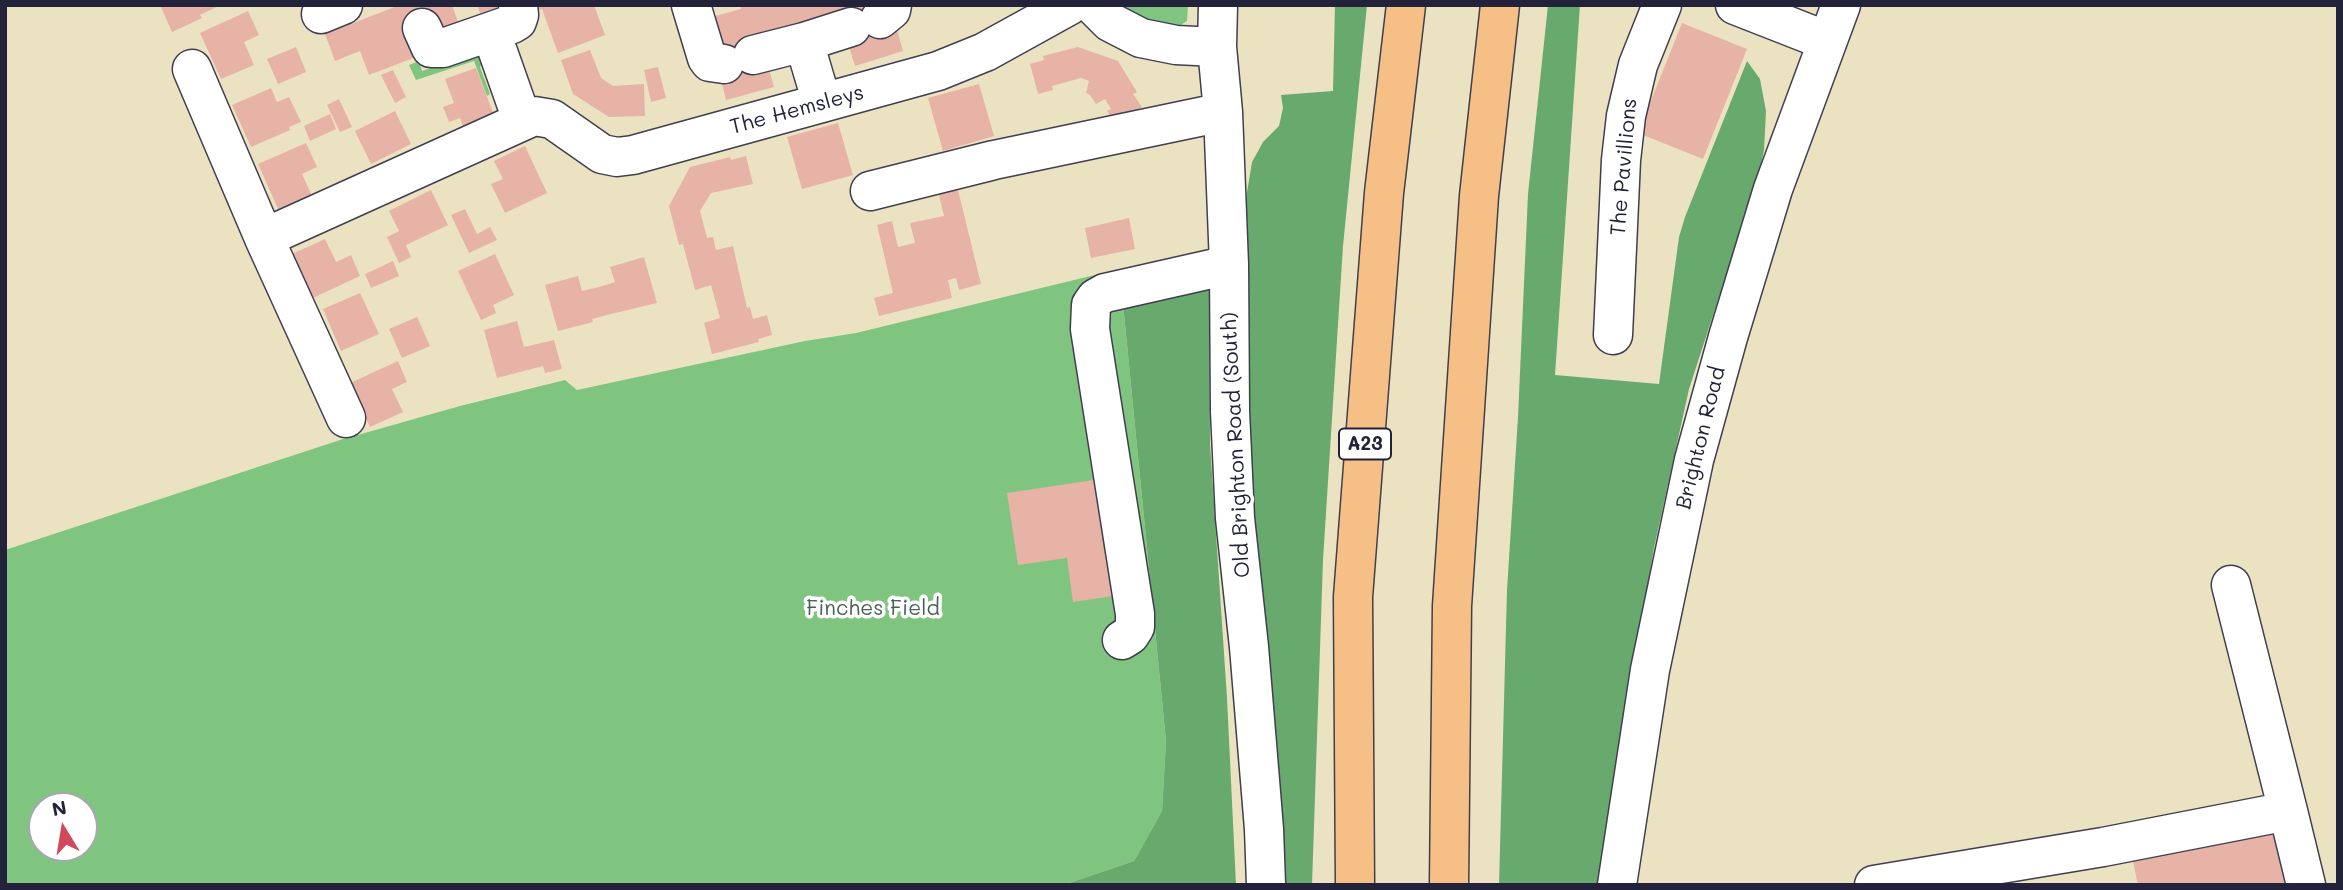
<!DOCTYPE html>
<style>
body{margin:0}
#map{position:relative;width:2343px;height:890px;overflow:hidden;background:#ebe2c1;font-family:Mali,sans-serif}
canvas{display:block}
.frame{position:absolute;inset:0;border:7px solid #22223b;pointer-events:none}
.north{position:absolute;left:28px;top:792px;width:70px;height:70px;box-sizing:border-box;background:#fff;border:2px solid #a7a7b1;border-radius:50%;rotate:349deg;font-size:19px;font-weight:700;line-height:28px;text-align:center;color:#22223b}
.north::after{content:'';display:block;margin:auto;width:24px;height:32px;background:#d1495b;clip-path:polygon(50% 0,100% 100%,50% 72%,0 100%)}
</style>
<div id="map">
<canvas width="2343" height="890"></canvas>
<div class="frame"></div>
<div class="north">N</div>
</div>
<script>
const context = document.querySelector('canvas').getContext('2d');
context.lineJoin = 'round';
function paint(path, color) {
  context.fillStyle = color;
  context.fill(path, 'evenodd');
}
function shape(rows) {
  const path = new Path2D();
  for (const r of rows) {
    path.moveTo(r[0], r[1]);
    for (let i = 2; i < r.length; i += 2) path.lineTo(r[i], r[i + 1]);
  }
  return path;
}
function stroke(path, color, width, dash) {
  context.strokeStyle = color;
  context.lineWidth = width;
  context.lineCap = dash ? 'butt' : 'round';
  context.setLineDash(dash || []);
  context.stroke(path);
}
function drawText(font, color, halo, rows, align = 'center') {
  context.font = font + ' Mali,sans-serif';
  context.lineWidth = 7;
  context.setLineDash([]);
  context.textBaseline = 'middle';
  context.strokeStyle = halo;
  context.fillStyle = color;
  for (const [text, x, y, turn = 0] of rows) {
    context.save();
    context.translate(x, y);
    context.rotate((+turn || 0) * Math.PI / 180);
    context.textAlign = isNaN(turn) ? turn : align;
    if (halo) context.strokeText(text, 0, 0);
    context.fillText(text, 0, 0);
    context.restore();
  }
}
const green = shape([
 [1116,5,1188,5,1187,21,1177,27,1159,25],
 [474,53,486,57,480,67,490,94,487,96,474,61,416,80,409,65,419,61,422,71],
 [1103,273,1123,304,1166,741,1162,811,1134,861,1063,885,5,885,5,550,340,440,460,406,565,380,577,390,805,341,856,333],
 [42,806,84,806,84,848,42,848]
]);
const forest = shape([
 [1335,5,1367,5,1343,246,1323,560,1312,885,1281,885,1249,522,1243,217,1252,162,1263,142,1279,126,1283,108,1281,95,1333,91],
 [1548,5,1580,5,1555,375,1659,384,1679,237,1685,217,1747,61,1760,79,1766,111,1764,150,1759,174,1689,389,1654,548,1623,732,1606,885,1499,885,1507,590,1518,417,1528,194],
 [1209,281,1210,444,1227,698,1236,885,1063,885,1134,861,1162,811,1166,741,1123,304]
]);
const building = shape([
 [160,5,221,5,200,15,202,18,172,32],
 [400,5,452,5,458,22,435,31,416,57,369,75,360,51,335,61,325,34],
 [477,5,501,5,501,6,480,13],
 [533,5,594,5,605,35,558,53,542,9,535,11],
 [740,5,876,5,896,26,903,51,855,66,847,40,767,62,774,87,726,100,720,75,712,17,741,9],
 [248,11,259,35,244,42,254,65,221,79,200,33],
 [1682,23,1747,49,1703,159,1638,133],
 [296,47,306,72,278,84,267,59],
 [1078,47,1118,61,1137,92,1133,94,1142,107,1115,124,1107,111,1111,109,1105,99,1096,104,1090,95,1086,93,1089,81,1081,78,1052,86,1053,90,1038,94,1030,64,1044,60,1043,56],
 [590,50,601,78,613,86,644,84,645,116,609,117,573,94,561,60],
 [658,67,666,98,651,102,644,70],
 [476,68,494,115,463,126,460,118,449,122,443,107,454,103,445,79],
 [393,70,406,97,395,103,381,75],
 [979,84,994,136,943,151,928,98],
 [271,88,277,102,289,97,301,122,289,127,290,130,251,147,232,105],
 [339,99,352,127,340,132,327,105],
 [395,111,411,144,371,164,355,131],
 [330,114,336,129,310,141,304,126],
 [838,123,853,175,802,189,787,137],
 [306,143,317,167,302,174,312,196,279,211,258,164],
 [525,146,547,193,505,213,491,184,503,179,494,161],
 [746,156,753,184,711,193,700,211,707,238,713,237,716,250,733,246,747,308,750,307,753,319,767,315,772,335,758,339,759,342,712,354,704,323,720,318,711,285,695,290,683,244,679,245,669,206,690,167,730,157,731,160],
 [957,186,981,284,959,290,956,278,948,280,952,298,879,316,874,298,893,293,877,225,892,221,898,247,915,243,910,223,944,216,938,191],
 [431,190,448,225,406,245,411,257,399,263,387,237,399,231,389,211],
 [465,209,477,234,490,227,497,240,469,253,451,215],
 [1129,218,1135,249,1091,258,1085,228],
 [325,239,336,262,351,255,360,276,313,298,292,254],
 [495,254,514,295,493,305,496,313,481,320,458,271],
 [644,257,657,303,607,315,592,319,593,322,558,331,545,285,578,276,582,291,599,287,615,282,610,267],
 [393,261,399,276,371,288,365,274],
 [360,293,379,334,341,351,323,309],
 [417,317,430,346,402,358,389,329],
 [517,321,524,347,554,340,562,369,545,373,543,366,497,378,484,330],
 [398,361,407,382,392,389,403,412,370,427,350,383],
 [1094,480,1104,549,1113,548,1120,595,1073,602,1067,558,1018,565,1007,493],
 [2277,828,2288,885,2138,885,2132,857]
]);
const minor = shape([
 [691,5,707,58,710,62,724,64],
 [1093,5,1110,22,1141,38,1176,45,1217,47],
 [1218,5,1217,47,1223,112,1229,265,1230,411,1235,518,1249,647,1264,829,1266,885],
 [1735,5,1827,41],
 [321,14,343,5],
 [880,19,891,10,892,5],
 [422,28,431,48,443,48,512,24,517,21,519,15,518,5],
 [491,32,522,120],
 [804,42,851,27],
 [753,55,804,42,822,103],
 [192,69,264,238,346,418],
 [870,191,994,160,1223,112],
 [264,238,534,116,552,119,602,154,617,157,633,155,938,71,985,52,1070,5],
 [1613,335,1621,160,1626,116,1638,65,1662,5],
 [2231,585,2288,811],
 [1122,640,1130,635,1135,627,1135,614,1090,329,1091,305,1096,298,1105,293,1229,265],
 [1617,885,1650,670,1694,460,1728,337,1773,189,1841,5],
 [1874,885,2103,847,2288,811,2306,885]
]);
const highway = shape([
 [1355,885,1353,597,1384,193,1406,5],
 [1449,885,1452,606,1479,196,1500,5]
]);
const shields = [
 [1365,444,52]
];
const shieldNames = [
 ["A23",1365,444]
];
const streetNames = [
 ["The Hemsleys",797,110,-15],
 ["The Pavillions",1624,167,-85],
 ["Brighton Road",1701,438,-76],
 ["Old Brighton Road (South)",1236,445,-93]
];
const parkNames = [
 ["Finches Field",873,609]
];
paint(green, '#80c57f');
paint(forest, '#68aa6e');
paint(building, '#e8b3a7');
stroke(minor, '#403f4f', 41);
stroke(highway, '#403f4f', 41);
stroke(minor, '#fff', 38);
stroke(highway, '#f5bf86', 38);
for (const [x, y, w] of shields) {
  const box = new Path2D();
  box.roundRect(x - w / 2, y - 15.5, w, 31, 5);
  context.fillStyle = '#fff';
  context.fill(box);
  stroke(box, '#22223b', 2);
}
drawText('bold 19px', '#22223b', null, shieldNames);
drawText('21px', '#22223b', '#fff', streetNames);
drawText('21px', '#486356', '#fff', parkNames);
</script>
